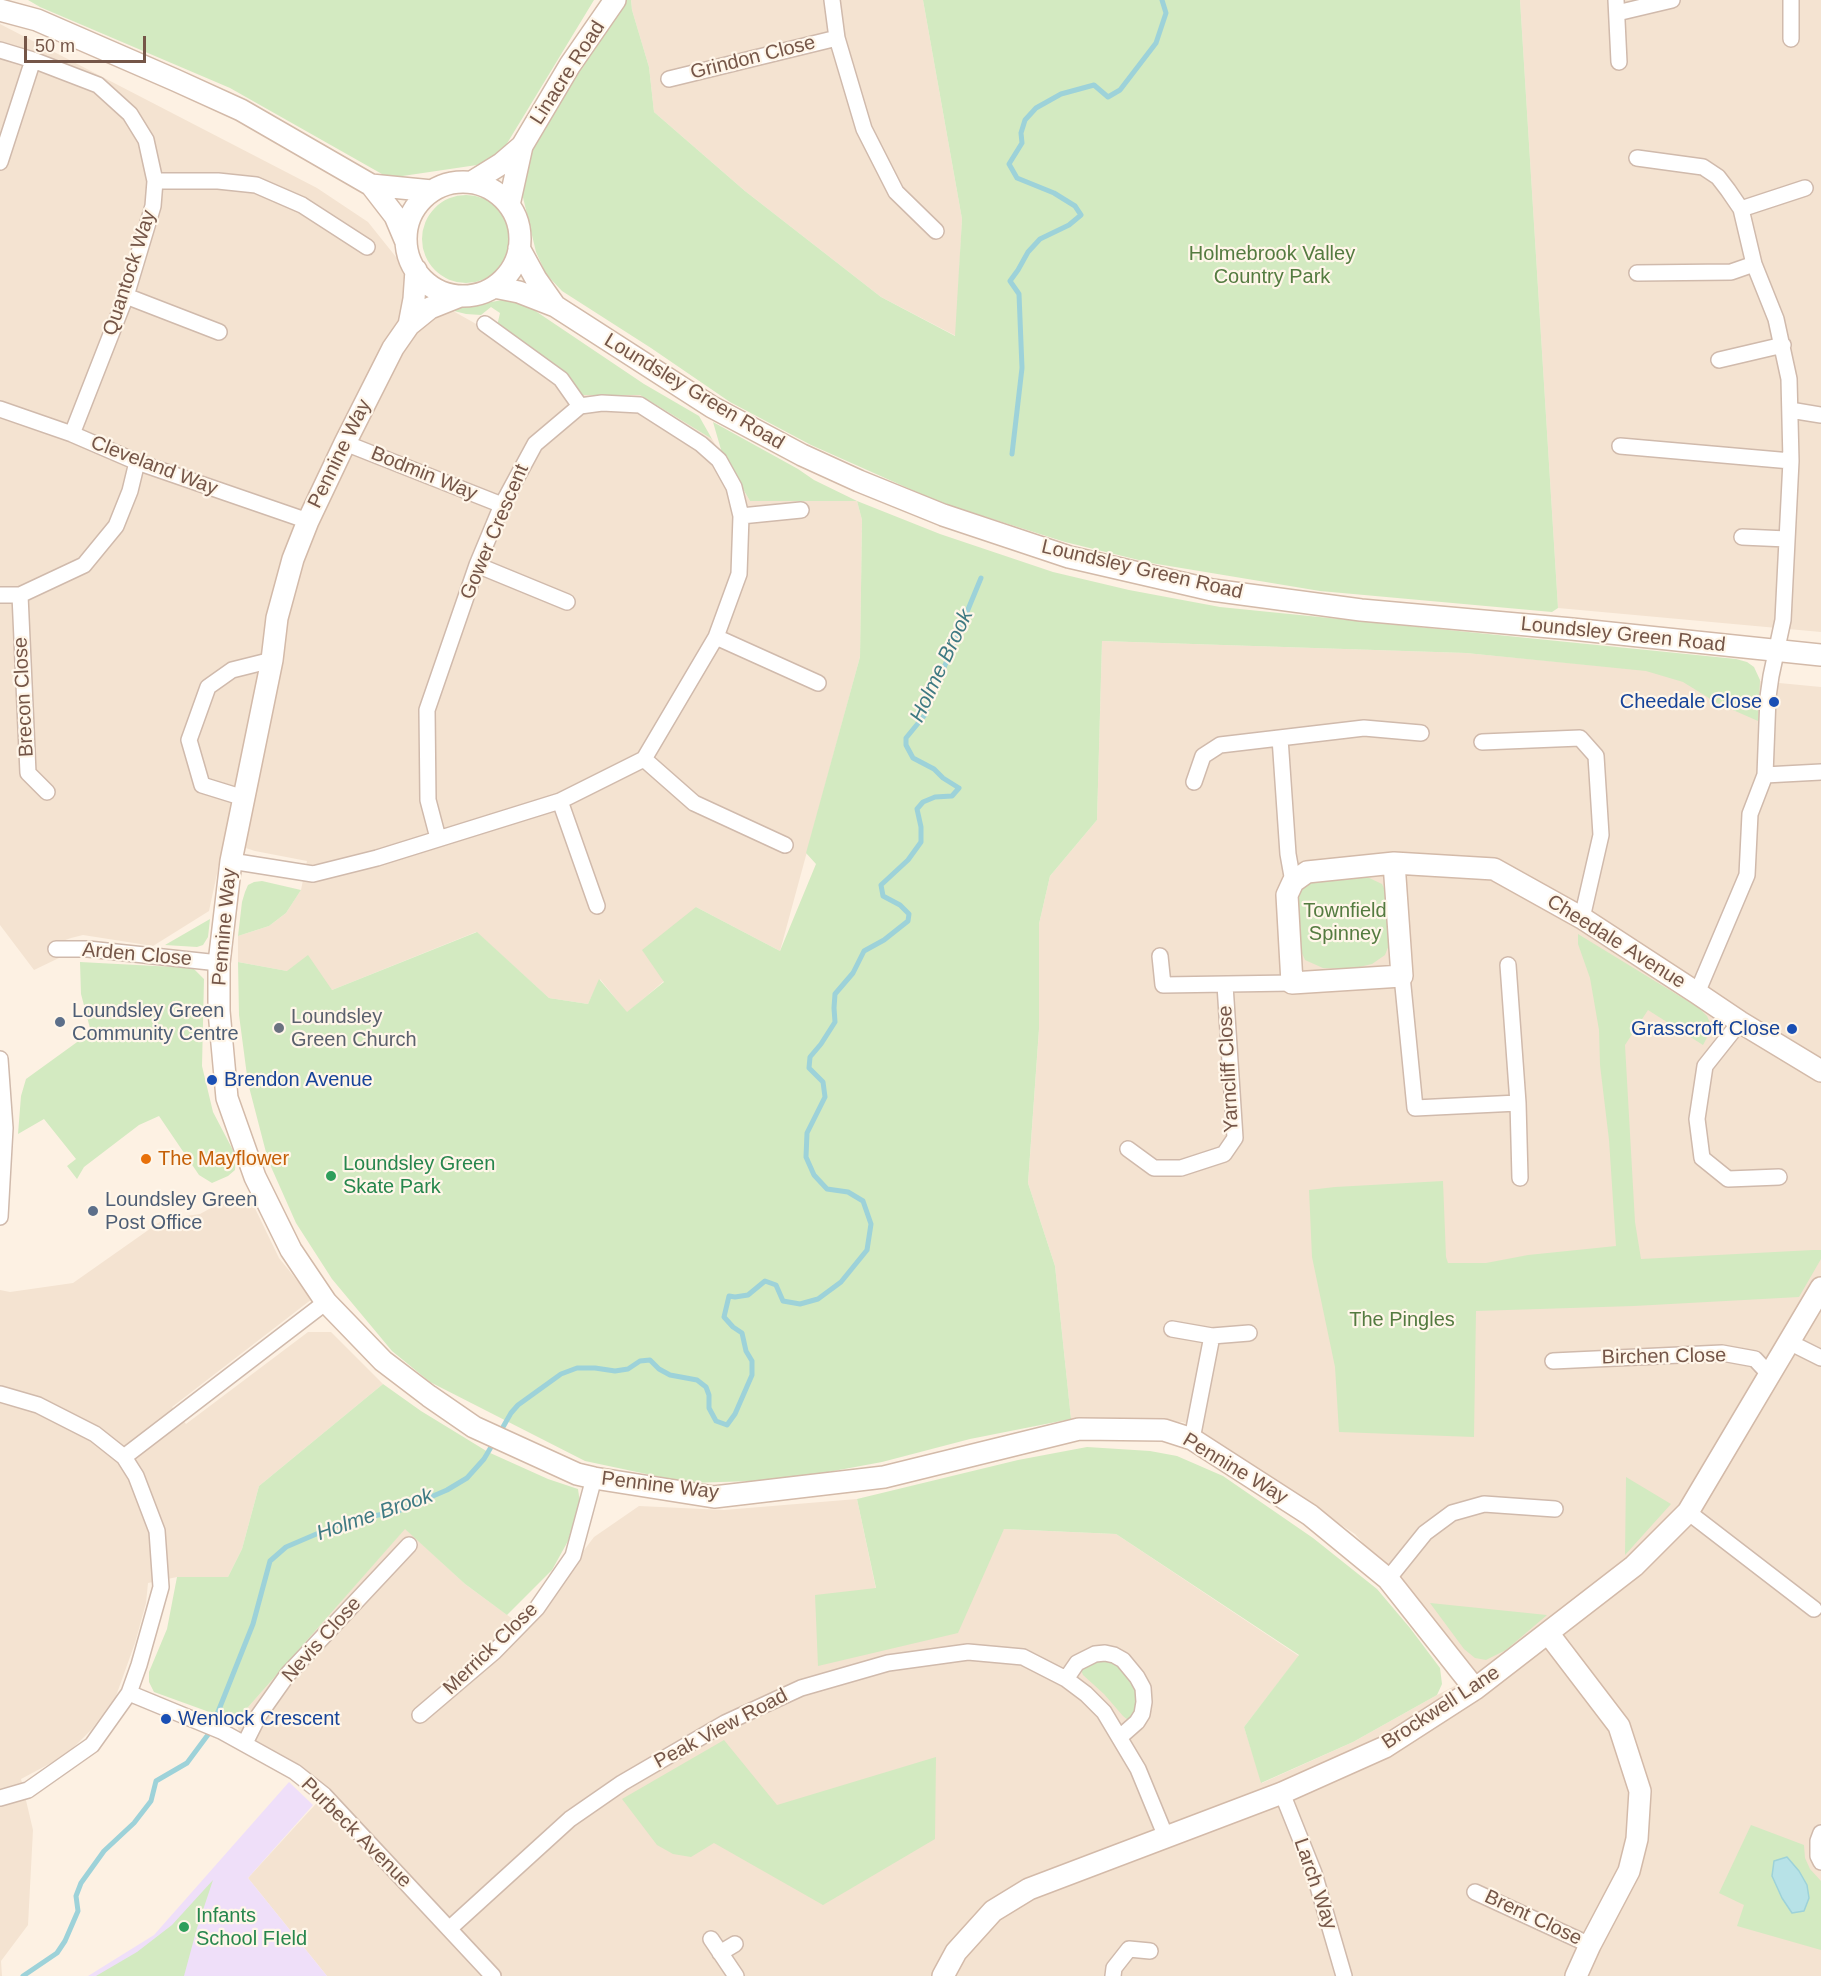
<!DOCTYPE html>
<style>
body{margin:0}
#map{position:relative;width:1821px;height:1976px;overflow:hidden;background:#fdf1e3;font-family:Helvetica,sans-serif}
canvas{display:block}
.scale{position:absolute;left:24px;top:36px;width:122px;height:27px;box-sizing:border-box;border:3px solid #755648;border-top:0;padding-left:8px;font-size:18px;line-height:21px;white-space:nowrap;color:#755648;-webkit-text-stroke:4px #fff6e9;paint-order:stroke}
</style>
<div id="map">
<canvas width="1821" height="1976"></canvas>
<div class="scale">50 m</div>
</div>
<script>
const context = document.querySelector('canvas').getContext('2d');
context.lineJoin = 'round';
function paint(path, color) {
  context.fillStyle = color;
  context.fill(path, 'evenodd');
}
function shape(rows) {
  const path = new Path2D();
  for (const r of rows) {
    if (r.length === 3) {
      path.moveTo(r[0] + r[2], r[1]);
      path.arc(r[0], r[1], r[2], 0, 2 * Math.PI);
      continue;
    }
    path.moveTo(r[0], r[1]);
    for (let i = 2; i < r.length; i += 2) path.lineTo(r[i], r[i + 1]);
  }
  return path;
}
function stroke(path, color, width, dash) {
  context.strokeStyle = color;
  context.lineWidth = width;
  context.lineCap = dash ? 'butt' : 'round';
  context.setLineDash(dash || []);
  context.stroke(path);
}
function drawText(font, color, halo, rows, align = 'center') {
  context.font = font + ' Helvetica,sans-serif';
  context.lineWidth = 4.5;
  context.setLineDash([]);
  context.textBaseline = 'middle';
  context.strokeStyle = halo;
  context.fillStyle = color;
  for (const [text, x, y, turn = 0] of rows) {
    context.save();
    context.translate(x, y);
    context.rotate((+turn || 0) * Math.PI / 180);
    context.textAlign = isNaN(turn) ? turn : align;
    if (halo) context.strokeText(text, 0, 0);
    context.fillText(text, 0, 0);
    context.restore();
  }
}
const residential = shape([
 [631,0,923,0,962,219,956,336,881,297,745,191,654,112,649,67,632,10],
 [1520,0,1821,0,1821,632,1558,608],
 [0,24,317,188,368,222,428,297,478,325,582,395,640,395,712,439,750,501,857,501,862,520,860,657,780,951,696,907,664,981,627,1013,600,979,588,1004,549,998,476,932,332,990,287,971,238,962,238,936,269,926,286,913,301,890,307,861,255,851,224,841,209,911,153,946,83,935,71,938,57,943,61,957,34,970,0,925],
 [1102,641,1466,653,1821,687,1821,1976,327,1976,248,1878,324,1795,245,1743,235,1722,405,1528,465,1584,525,1628,594,1537,639,1506,724,1510,857,1499,876,1589,818,1665,1004,1529,1116,1534,1299,1656,1244,1727,1262,1783,1353,1742,1437,1695,1476,1675,1355,1534,1183,1422,1071,1419,1055,1266,1028,1183,1039,1029,1039,924,1050,876,1097,820],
 [238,1193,250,1198,279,1258,312,1299,172,1407,186,1424,308,1332,331,1332,383,1384,259,1486,242,1549,228,1577,177,1577,148,1583,146,1603,135,1643,116,1696,92,1729,66,1755,21,1779,33,1830,28,1925,1,1961,2,1976,0,1976,0,1290,10,1292,73,1283,164,1219,200,1214]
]);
const education = shape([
 [289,1782,313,1805,248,1878,327,1976,88,1976,154,1935]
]);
const green = shape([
 [28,0,594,0,500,155,477,165,389,178,230,88,40,7],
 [624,0,631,0,632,10,649,67,654,112,745,191,881,297,955,336,962,219,923,0,1520,0,1558,608,1552,612,1320,591,1151,563,1065,542,939,502,811,445,730,402,651,348,562,291,546,274,536,252,521,189,529,152],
 [466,239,44],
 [502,300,517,301,534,310,644,384,699,416,712,439,640,395,582,395,561,371,497,326,500,313,491,307,481,315,466,314,450,310],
 [713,422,798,469,814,480,857,501,940,534,1053,572,1129,590,1220,607,1736,659,1747,662,1754,667,1760,680,1758,721,1717,703,1683,682,1646,671,1466,653,1102,641,1097,820,1050,876,1039,924,1039,1029,1028,1183,1055,1266,1071,1419,970,1439,882,1462,785,1480,689,1483,585,1461,430,1382,392,1351,332,1279,296,1223,268,1160,248,1083,239,1015,238,962,287,971,308,955,332,990,477,932,549,998,588,1004,599,979,627,1012,664,982,642,950,696,907,780,951,816,864,806,853,860,657,862,520,857,501,750,501,722,453],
 [1365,876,1382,884,1391,904,1394,932,1385,955,1372,964,1351,969,1323,968,1305,960,1298,944,1296,911,1300,892,1309,883,1331,877],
 [262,881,301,890,286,913,269,926,238,936,242,902,245,892,248,885,254,882],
 [210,919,208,937,203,945,197,947,165,945],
 [1578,934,1699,1008,1707,1016,1711,1025,1711,1030,1703,1045,1648,1010,1625,1045,1635,1222,1641,1259,1813,1250,1821,1250,1821,1259,1799,1297,1634,1306,1476,1311,1474,1437,1339,1432,1335,1367,1312,1257,1309,1190,1335,1187,1443,1181,1446,1257,1448,1263,1486,1263,1528,1255,1616,1246,1609,1140,1600,1065,1599,1030,1590,978,1578,944],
 [80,962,193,968,204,979,202,1066,213,1112,236,1156,235,1170,228,1176,212,1183,199,1175,159,1116,139,1125,84,1167,77,1179,67,1166,76,1159,44,1119,18,1134,21,1096,26,1079,91,1032,81,994],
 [383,1384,421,1411,488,1452,548,1479,578,1489,580,1503,568,1541,552,1570,507,1615,465,1584,405,1529,235,1722,224,1716,212,1713,154,1692,149,1682,149,1672,167,1629,177,1577,228,1577,242,1549,259,1486],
 [1087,1447,1150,1451,1177,1456,1223,1476,1313,1538,1377,1589,1410,1628,1440,1668,1442,1684,1437,1695,1353,1742,1261,1783,1244,1727,1299,1655,1116,1534,1004,1529,958,1633,818,1666,815,1595,876,1588,857,1499,1018,1460],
 [1626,1477,1671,1504,1625,1555],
 [1430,1603,1547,1615,1506,1650,1486,1660,1475,1658,1464,1649],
 [1098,1660,1109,1660,1120,1666,1137,1687,1137,1711,1133,1717,1128,1720,1123,1716,1104,1694,1083,1675,1081,1670,1084,1665],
 [724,1740,777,1805,936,1757,935,1839,823,1905,714,1843,691,1857,673,1854,657,1845,622,1799],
 [1751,1825,1804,1845,1805,1858,1810,1869,1821,1881,1821,1950,1737,1926,1744,1905,1719,1893],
 [213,1880,197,1928,184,1976,96,1976,137,1952,172,1925]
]);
const water = shape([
 [1787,1857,1799,1871,1807,1885,1809,1898,1804,1911,1792,1913,1782,1898,1772,1876,1774,1861,1787,1857]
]);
const stream = shape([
 [1012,454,1022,368,1019,294,1010,281,1018,270,1028,252,1040,239,1069,225,1081,215,1075,206,1054,193,1017,178,1009,164,1022,143,1021,133,1025,120,1036,108,1061,94,1094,85,1108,97,1120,90,1156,43,1166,13,1162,0],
 [499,1434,511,1413,518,1405,561,1374,577,1368,595,1368,615,1371,628,1369,640,1361,650,1360,659,1369,670,1375,697,1380,706,1387,709,1395,709,1408,716,1421,727,1425,735,1414,752,1375,752,1361,746,1351,742,1333,733,1327,724,1317,729,1296,735,1297,748,1295,765,1281,776,1285,783,1301,800,1304,818,1299,841,1282,867,1250,871,1224,863,1201,848,1192,827,1189,814,1175,806,1157,807,1133,825,1097,823,1082,809,1068,810,1057,821,1044,835,1022,834,1008,835,994,853,973,864,951,884,940,908,921,909,914,900,905,883,896,881,885,908,860,921,842,921,827,917,809,923,802,935,797,952,796,959,788,943,778,934,769,913,758,906,745,906,738,924,716,981,578],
 [23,1976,57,1953,65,1941,78,1911,76,1896,81,1883,104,1851,134,1823,151,1801,156,1781,187,1763,210,1732,253,1624,270,1561,286,1547,349,1520,396,1512,447,1490,467,1478,484,1459,494,1442]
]);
const street = shape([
 [832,0,837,38,864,129,896,192,936,231],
 [1616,0,1619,62],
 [1791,0,1791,39],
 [1617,13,1672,0],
 [0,50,33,60,98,85,130,114,146,140,155,181,153,206,126,296,72,434],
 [669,79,837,38],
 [1637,158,1703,167,1718,177,1728,190,1741,209,1754,264,1776,319,1789,379,1791,461,1783,620,1771,676,1768,697,1765,775,1750,814,1747,875,1697,993],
 [0,162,33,60],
 [155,181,218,181,256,185,302,205,367,247],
 [1741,209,1805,188],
 [1637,273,1731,272,1754,264],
 [126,296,219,332],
 [485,324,561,379,580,406],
 [1719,360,1783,345],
 [0,409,72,434,137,462,308,521],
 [1790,410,1821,415],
 [345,443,502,505],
 [1620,446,1791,461],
 [741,516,801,510],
 [1742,537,1787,539],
 [477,565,567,602],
 [0,595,20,595,84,565,116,526,130,491,137,462],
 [20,595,28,773,47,792],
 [716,637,818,683],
 [1280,738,1288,854,1293,882],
 [1482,742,1580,738,1596,756,1601,835,1582,918],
 [644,759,694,803,785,845],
 [1765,775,1821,772],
 [1194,782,1203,756,1220,745,1364,728,1421,733],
 [244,798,202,785,189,740,208,687,232,670,272,660],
 [560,801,597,906],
 [231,861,313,874,377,858,560,801,644,759,716,637,739,574,741,516,734,487,719,460,701,444,640,405,602,403,580,406,535,444,502,505,477,565,427,710,428,800,438,838],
 [56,949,88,949,219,963],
 [1160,956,1163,985,1292,983],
 [1508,965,1518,1103,1520,1178],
 [1402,976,1415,1108,1518,1103],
 [1740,1022,1705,1066,1697,1119,1702,1158,1728,1179,1779,1177],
 [0,1059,5,1128,0,1217],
 [1128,1149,1154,1168,1181,1168,1224,1154,1235,1138,1225,985],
 [1172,1329,1212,1336,1249,1333],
 [1789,1342,1821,1358],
 [1553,1361,1722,1353,1755,1359,1769,1374],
 [0,1394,38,1405,95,1434,124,1457,136,1476,157,1531,161,1587,139,1665,129,1693,92,1745,28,1790,0,1798],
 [1192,1439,1212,1336],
 [124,1457,326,1302],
 [1688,1512,1814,1609],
 [1388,1579,1425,1533,1452,1513,1484,1504,1555,1509],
 [1066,1679,1077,1663,1095,1654,1105,1653,1114,1655,1123,1660,1137,1677,1143,1688,1144,1702,1142,1714,1137,1722,1120,1737],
 [129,1693,221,1731,295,1772,324,1795,493,1976],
 [420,1715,494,1652,537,1608,573,1556,594,1478],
 [245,1743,259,1715,288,1674,409,1545],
 [1282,1793,1314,1873,1344,1976],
 [1821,1833,1818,1841,1818,1856,1821,1862],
 [1475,1892,1590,1945],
 [449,1929,570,1819,622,1783,725,1723,801,1688,888,1663,968,1652,1023,1657,1066,1679,1086,1694,1104,1712,1138,1769,1166,1837],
 [711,1939,736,1976],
 [720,1953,735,1944],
 [1113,1976,1114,1968,1129,1949,1150,1951]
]);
const secondary = shape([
 [0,10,37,20,175,80,241,110,371,185,395,216,406,242],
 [472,182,501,164,522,146],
 [463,239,57],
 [371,185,432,191],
 [509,205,522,146,570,65,615,0],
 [519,248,536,279,555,306],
 [494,287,519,292,555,306,712,407,802,455,859,481,943,515,1069,557,1212,590,1361,610,1572,629,1821,655],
 [460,296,430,308,409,325,393,348,345,443,308,521,293,559,277,618,272,660,231,861,219,963,219,1011,227,1098,255,1177,291,1250,326,1302,383,1361,429,1396,474,1427,577,1474,594,1478,714,1497,884,1477,1079,1429,1164,1430,1192,1439,1310,1515,1388,1579,1475,1689],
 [409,325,414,299,416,270],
 [1394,863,1402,976,1292,983,1287,895,1293,882,1307,872,1394,863,1494,869,1582,918,1697,993,1740,1022,1821,1071],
 [1548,1633,1619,1726,1640,1791,1637,1839,1629,1871,1590,1945,1576,1976],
 [943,1976,956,1952,993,1911,1029,1889,1282,1793,1385,1747,1475,1689,1634,1566,1688,1512,1821,1288]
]);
const markers = [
 [1774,702,6,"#1a4fb4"],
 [60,1022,6,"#5c6f8a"],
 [279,1028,6,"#6b7280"],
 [1792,1029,6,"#1a4fb4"],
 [212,1080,6,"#1a4fb4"],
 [146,1159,6,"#e8710a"],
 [331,1176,6,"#2e9e5b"],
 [93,1211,6,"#5c6f8a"],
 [166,1719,6,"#1a4fb4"],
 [184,1927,6,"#2e9e5b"]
];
const streetNames = [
 ["Grindon Close",753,58,-14],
 ["Linacre Road",568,73,-57],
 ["Quantock Way",130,273,-72],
 ["Loundsley Green Road",694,392,31],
 ["Pennine Way",340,454,-64],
 ["Cleveland Way",154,466,21],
 ["Bodmin Way",424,474,22],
 ["Gower Crescent",495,532,-67],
 ["Loundsley Green Road",1142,570,13],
 ["Loundsley Green Road",1623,635,6],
 ["Brecon Close",24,697,-93],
 ["Pennine Way",225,927,-85],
 ["Cheedale Avenue",1616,942,32],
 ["Arden Close",137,955,5],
 ["Yarncliff Close",1229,1069,-93],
 ["Birchen Close",1664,1357,-1],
 ["Pennine Way",1235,1469,31],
 ["Pennine Way",660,1486,7],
 ["Nevis Close",322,1640,-48],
 ["Merrick Close",491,1649,-44],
 ["Brockwell Lane",1441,1708,-33],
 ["Peak View Road",721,1729,-28],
 ["Purbeck Avenue",356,1833,45],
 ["Larch Way",1315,1884,71],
 ["Brent Close",1533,1918,25]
];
const parkNames = [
 ["Holmebrook Valley",1272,254],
 ["Country Park",1272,277],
 ["Townfield",1345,911],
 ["Spinney",1345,934],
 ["The Pingles",1402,1320]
];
const transitNames = [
 ["Cheedale Close",1762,702],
 ["Grasscroft Close",1780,1029],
 ["Brendon Avenue",224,1080,"left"],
 ["Wenlock Crescent",178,1719,"left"]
];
const serviceNames = [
 ["Loundsley Green",72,1011],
 ["Community Centre",72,1034],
 ["Loundsley Green",105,1200],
 ["Post Office",105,1223]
];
const worshipNames = [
 ["Loundsley",291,1017],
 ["Green Church",291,1040]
];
const foodNames = [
 ["The Mayflower",158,1159]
];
const leisureNames = [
 ["Loundsley Green",343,1164],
 ["Skate Park",343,1187],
 ["Infants",196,1916],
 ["School FIeld",196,1939]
];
const waterNames = [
 ["Holme Brook",942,666,-65],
 ["Holme Brook",375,1515,-19]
];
paint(residential, '#f4e3d1');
paint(education, '#efdff9');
paint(green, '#d3eac1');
paint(water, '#b7e2e7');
stroke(water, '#9dd2d9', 1.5);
stroke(stream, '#9dd2d9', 5);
stroke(street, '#d0baac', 18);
stroke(secondary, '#d3baa9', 24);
stroke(street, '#fff', 15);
stroke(secondary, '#fff', 21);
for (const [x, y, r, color] of markers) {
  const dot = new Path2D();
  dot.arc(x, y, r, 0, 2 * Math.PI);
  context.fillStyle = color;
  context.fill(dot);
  stroke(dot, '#fff6e9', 2);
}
drawText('20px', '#755648', '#fff6e9', streetNames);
drawText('20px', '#547b40', '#fff6e9', parkNames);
drawText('20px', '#164399', '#fff6e9', transitNames, 'right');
drawText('20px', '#4e5e75', '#fff6e9', serviceNames, 'left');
drawText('20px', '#5b616d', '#fff6e9', worshipNames, 'left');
drawText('20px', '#c56008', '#fff6e9', foodNames, 'left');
drawText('20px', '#27864d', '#fff6e9', leisureNames, 'left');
drawText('italic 21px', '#3f7a83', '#fff6e9', waterNames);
</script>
